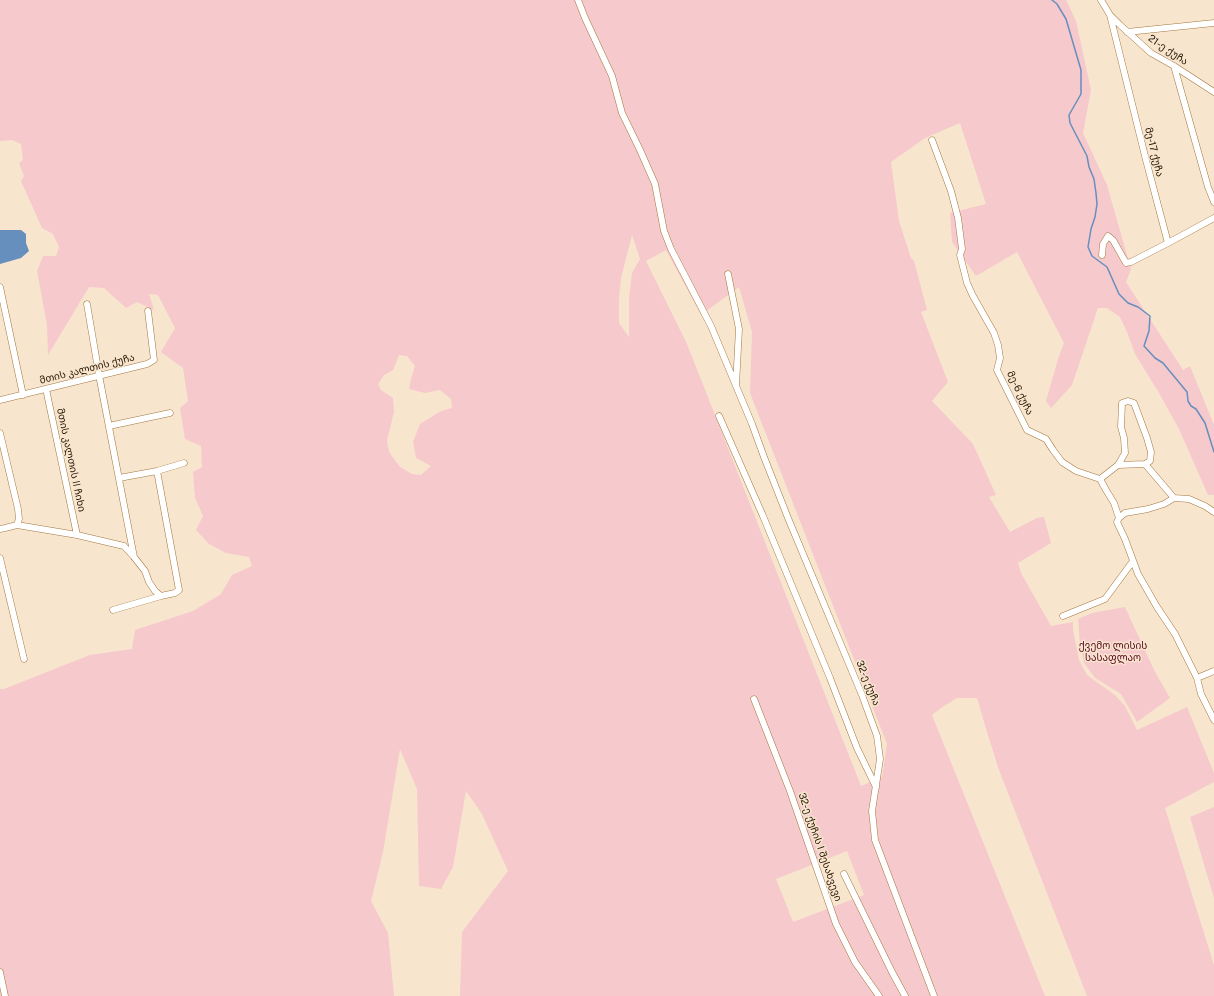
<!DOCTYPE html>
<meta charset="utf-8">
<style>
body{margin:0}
canvas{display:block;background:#f8e5ce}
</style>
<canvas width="1214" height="996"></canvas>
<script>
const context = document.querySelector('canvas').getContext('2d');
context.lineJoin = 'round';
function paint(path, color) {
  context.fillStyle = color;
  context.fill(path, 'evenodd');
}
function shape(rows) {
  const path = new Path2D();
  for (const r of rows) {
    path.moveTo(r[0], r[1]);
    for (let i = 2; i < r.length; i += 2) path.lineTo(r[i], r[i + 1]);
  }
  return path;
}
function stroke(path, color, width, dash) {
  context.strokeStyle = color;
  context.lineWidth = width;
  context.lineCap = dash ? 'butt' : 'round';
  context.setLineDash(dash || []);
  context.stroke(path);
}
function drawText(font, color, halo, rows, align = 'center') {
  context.font = font + ' "Public Sans","Noto Sans Georgian",sans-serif';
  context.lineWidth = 3;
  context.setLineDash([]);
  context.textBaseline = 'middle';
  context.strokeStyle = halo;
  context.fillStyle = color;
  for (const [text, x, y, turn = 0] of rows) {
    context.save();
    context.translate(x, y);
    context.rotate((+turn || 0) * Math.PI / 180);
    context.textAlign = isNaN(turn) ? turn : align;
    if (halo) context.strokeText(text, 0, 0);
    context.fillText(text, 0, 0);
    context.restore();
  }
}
const green = shape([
 [0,0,1066,0,1076,21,1091,90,1083,133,1107,185,1131,269,1126,282,1183,370,1190,366,1214,425,1214,495,1208,495,1179,429,1159,393,1135,354,1127,332,1120,317,1107,308,1098,308,1072,385,1051,408,1046,401,1058,359,1064,343,1017,252,976,276,952,242,950,213,986,204,960,123,925,138,891,162,899,221,911,258,914,261,927,310,921,312,948,382,932,401,973,444,996,495,989,497,1010,532,1037,518,1044,517,1051,543,1018,563,1021,573,1051,626,1073,622,1073,630,1079,660,1087,675,1115,695,1125,706,1137,730,1187,707,1214,773,1214,782,1165,808,1214,965,1214,996,1087,996,999,770,987,732,977,698,957,698,941,708,932,715,1045,996,460,996,462,932,508,871,482,814,466,791,453,867,441,889,419,886,417,789,400,749,383,852,371,901,388,933,394,996,0,996,0,689,4,689,90,655,132,649,135,630,193,611,221,594,232,575,252,566,249,557,226,553,209,544,196,530,203,516,195,498,193,472,202,467,201,446,185,439,180,408,188,401,183,368,161,352,175,328,158,295,149,294,154,310,137,302,126,308,104,288,89,287,48,355,47,325,37,271,43,256,56,256,59,247,53,234,42,228,21,181,24,176,19,163,23,160,21,144,12,140,0,141],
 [632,235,640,259,632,273,629,298,629,337,619,323,619,298,621,278],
 [666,250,701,315,739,287,752,332,750,393,887,744,882,777,861,786,687,344,646,261],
 [399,355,407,356,415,366,411,379,409,389,425,393,440,390,451,399,452,408,441,411,420,424,413,442,416,458,431,466,421,475,412,474,400,467,389,452,387,440,394,412,393,398,381,390,378,384,384,375,393,370],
 [847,851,864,895,793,922,776,879],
 [1125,607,1154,670,1170,698,1137,722,1121,694,1095,678,1084,663,1080,644,1078,619,1092,613],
 [1214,807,1214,898,1190,817]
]);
const water = shape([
 [0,230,21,230,26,234,26,243,29,251,21,258,0,264]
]);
const stream = shape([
 [1052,0,1057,4,1066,19,1081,70,1081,94,1069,115,1070,123,1087,156,1089,167,1094,179,1096,193,1097,204,1095,217,1091,229,1088,247,1092,256,1107,267,1119,294,1128,303,1138,307,1150,316,1149,331,1144,346,1155,358,1163,363,1187,392,1188,401,1191,406,1196,409,1205,423,1214,452]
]);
const minor = shape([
 [578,0,585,18,612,76,622,113,640,150,655,184,664,231,671,249,711,326,752,424,764,457,788,518,862,695,877,736,880,759,872,811,875,840,934,996],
 [1101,0,1110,15,1120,25,1151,53,1174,66,1214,92],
 [1110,15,1146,160,1168,243,1214,218],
 [1127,32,1214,23],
 [1174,66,1208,187,1214,202],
 [932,140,951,191,958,218,962,249,960,255,967,283,973,296,994,333,998,345,1000,358,997,370,1027,430,1046,439,1053,450,1062,462,1076,471,1100,479,1106,490,1114,503,1119,518,1117,522,1125,539,1138,574,1157,607,1175,634,1197,678,1214,671],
 [1102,255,1103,244,1108,236,1113,240,1126,263,1131,262,1168,243],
 [728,274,739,329,736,385],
 [0,287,23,395],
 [87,304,99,375,134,557],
 [46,389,77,535],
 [0,400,147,364,154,360,148,311],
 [719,416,763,516,830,678,857,748,876,787],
 [109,426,170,413],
 [0,433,18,509,19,519,17,525,5,528,0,529],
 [1118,465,1125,453,1124,438,1121,427,1122,403,1128,401,1134,403,1147,438,1151,452,1150,461,1145,464],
 [119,478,157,471,184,463],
 [1100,479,1118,465,1145,464,1174,498,1189,499,1205,506,1214,512],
 [1119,518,1125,513,1148,509,1164,504,1174,498],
 [17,525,77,535,124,546,134,557,145,571,149,582,155,591,161,596,175,593,179,590,157,471],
 [0,558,24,659],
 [113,610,161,596],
 [1063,616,1105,599,1133,561],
 [1197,678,1201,694,1214,720],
 [754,699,790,791,836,924,855,962,879,996],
 [844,874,892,972,905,996],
 [0,972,5,996]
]);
const streetNames = [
 ["21-ე ქუჩა",1168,50,34],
 ["მე-17 ქუჩა",1154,152,76],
 ["მთის კალთის ქუჩა",87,369,-14],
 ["მე-6 ქუჩა",1020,393,64],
 ["მთის კალთის II ჩიხი",71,460,78],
 ["32-ე ქუჩა",868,683,68],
 ["32-ე ქუჩის I შესახვევი",820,847,71]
];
const parkNames = [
 ["ქვემო ლისის",1113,646],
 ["სასაფლაო",1113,658]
];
paint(green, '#f6c9cd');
paint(water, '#678fbd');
stroke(stream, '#678fbd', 1.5);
stroke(minor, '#a4783e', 7);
stroke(minor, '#fff', 6);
drawText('10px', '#241300', '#f8e5ce', streetNames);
drawText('10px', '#59071f', '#f8e5ce', parkNames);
</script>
